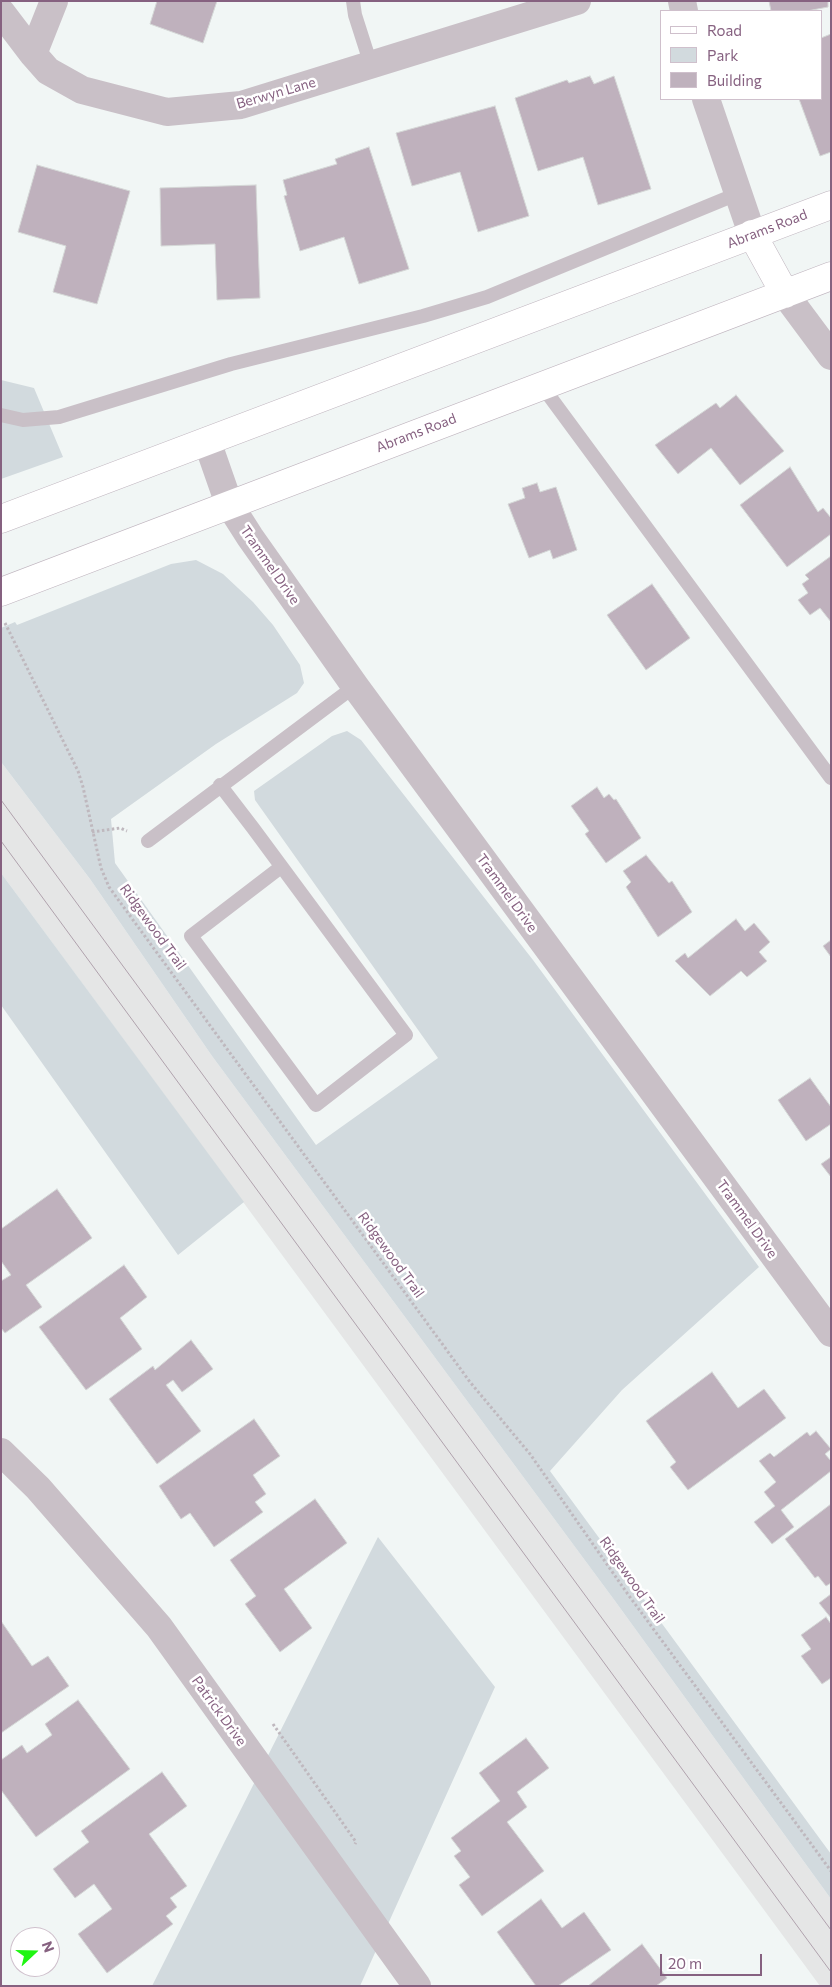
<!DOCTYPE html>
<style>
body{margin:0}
#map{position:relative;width:832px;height:1987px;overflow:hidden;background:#f1f6f5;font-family:Commissioner,sans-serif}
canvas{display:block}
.frame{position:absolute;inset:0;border:2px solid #866180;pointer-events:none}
.legend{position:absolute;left:660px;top:10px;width:162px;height:90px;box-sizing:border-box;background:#fff;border:1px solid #cfc0cc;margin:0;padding:6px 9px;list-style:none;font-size:15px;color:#866180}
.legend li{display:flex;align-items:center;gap:10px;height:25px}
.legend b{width:25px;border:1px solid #cfc0cc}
.north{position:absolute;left:10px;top:1927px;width:50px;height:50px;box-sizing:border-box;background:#fff;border:1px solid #cfc0cc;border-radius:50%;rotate:69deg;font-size:14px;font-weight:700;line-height:20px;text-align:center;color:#866180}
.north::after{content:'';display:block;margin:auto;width:18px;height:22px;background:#1ff512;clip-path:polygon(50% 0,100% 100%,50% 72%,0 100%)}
.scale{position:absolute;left:660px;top:1954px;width:102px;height:22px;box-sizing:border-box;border:2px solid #866180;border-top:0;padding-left:6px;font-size:15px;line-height:18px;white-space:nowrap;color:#866180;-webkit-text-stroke:4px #fff;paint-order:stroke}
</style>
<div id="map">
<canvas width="832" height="1987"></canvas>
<div class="frame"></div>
<ul class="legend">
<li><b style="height:6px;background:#fff"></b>Road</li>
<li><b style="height:14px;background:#d2dade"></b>Park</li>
<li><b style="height:14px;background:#bfb1bd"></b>Building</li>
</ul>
<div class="north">N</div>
<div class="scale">20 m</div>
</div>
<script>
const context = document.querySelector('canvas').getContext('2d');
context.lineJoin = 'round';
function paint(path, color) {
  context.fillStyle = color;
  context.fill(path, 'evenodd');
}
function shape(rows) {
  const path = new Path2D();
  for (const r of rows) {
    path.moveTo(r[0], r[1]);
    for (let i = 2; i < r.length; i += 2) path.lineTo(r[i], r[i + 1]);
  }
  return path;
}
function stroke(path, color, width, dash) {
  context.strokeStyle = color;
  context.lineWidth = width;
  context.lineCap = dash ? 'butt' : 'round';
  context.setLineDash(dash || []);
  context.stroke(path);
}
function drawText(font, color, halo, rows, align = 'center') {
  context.font = font + ' Commissioner,sans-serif';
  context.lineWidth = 5;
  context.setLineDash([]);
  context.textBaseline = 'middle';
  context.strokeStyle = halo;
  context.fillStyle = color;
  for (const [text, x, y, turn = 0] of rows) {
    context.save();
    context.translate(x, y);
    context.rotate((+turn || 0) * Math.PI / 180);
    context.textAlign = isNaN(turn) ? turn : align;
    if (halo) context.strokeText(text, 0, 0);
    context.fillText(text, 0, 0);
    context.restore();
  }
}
const built = shape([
 [1,762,90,879,212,1056,615,1601,831,1899,831,1986,820,1986,1,873]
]);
const green = shape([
 [1,380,34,388,63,457,1,479],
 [196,560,223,574,253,602,273,625,300,665,304,683,297,693,216,744,111,819,115,863,316,1145,438,1058,255,800,254,791,332,736,347,731,361,740,533,960,759,1267,622,1390,550,1471,831,1854,831,1899,615,1601,212,1056,90,879,1,762,1,628,15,622,17,625,171,564],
 [1,873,244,1202,178,1255,1,1005],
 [378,1537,495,1687,360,1986,152,1986]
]);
const building = shape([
 [157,1,217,1,203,43,150,24,157,1],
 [769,1,828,1,828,7,807,11,771,11,769,1],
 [831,34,831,152,820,156,799,99,821,99,821,38,831,34],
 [590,76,594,84,614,76,651,189,598,205,583,157,538,171,515,98,567,80,569,83,590,76],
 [495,106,529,216,478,232,460,172,412,186,396,133,495,106],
 [369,147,409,269,359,284,344,237,300,251,284,196,287,195,283,180,337,164,335,159,369,147],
 [37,165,130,191,97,304,53,292,66,246,18,232,37,165],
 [256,185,260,298,217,300,215,244,161,246,160,188,256,185],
 [736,395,784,451,740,485,711,448,678,474,655,445,716,403,720,408,736,395],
 [790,467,818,512,823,508,831,518,831,534,787,567,740,505,790,467],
 [537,483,540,492,556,487,577,550,553,559,550,550,529,558,508,504,525,498,522,488,537,483],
 [831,556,831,622,820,608,810,615,798,600,808,593,802,584,809,579,805,575,831,556],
 [652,584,690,638,646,670,607,615,652,584],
 [597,787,604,798,609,794,614,800,616,799,641,838,606,863,585,834,589,831,571,806,597,787],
 [646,855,669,883,672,881,692,912,658,937,626,887,631,882,623,871,646,855],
 [736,919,745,931,754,923,770,942,759,952,767,961,747,977,741,971,710,996,675,961,685,953,688,958,736,919],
 [831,940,831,957,823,946,831,940],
 [810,1078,831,1107,831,1124,806,1141,778,1100,810,1078],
 [831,1157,831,1177,821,1164,831,1157],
 [57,1189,92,1238,26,1285,42,1307,5,1333,1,1328,1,1281,11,1275,1,1261,1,1229,57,1189],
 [124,1265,147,1297,120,1318,142,1349,86,1390,39,1327,124,1265],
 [191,1340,213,1369,182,1392,173,1380,166,1385,201,1431,157,1464,109,1399,153,1366,155,1370,191,1340],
 [712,1372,738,1408,764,1389,786,1418,688,1490,670,1467,676,1462,646,1421,712,1372],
 [254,1419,280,1456,253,1475,266,1494,255,1502,263,1512,214,1547,190,1513,181,1519,159,1486,254,1419],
 [816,1431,831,1449,825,1454,831,1461,831,1471,781,1510,794,1527,772,1544,754,1522,775,1506,764,1492,776,1482,759,1461,770,1453,774,1457,807,1432,810,1436,816,1431],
 [315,1499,347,1543,284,1589,312,1628,280,1652,245,1604,256,1596,230,1560,315,1499],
 [831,1504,831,1583,826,1586,818,1576,815,1578,785,1539,831,1504],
 [831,1594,831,1618,819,1603,831,1594],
 [826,1617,831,1624,831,1678,822,1684,801,1656,811,1649,801,1635,826,1617],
 [1,1621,32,1666,48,1656,69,1686,1,1733,1,1621],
 [78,1700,130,1769,36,1837,1,1790,1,1760,22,1745,27,1753,52,1735,45,1724,78,1700],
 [526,1738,549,1768,517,1792,527,1807,507,1822,544,1871,482,1916,459,1885,470,1877,454,1856,461,1851,451,1838,500,1801,479,1773,526,1738],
 [162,1772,187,1806,149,1834,187,1886,170,1898,177,1907,166,1916,173,1924,107,1973,78,1934,112,1909,94,1884,75,1898,53,1869,89,1842,81,1831,162,1772],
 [541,1899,562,1928,584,1912,611,1950,558,1986,536,1986,497,1932,541,1899],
 [642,1944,667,1978,656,1986,588,1986,642,1944]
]);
const path = shape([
 [5,623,78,771,83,787,101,868,109,887,470,1382,530,1454,627,1593,831,1871],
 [92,832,120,828,127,831],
 [273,1724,356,1842,355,1844]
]);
const service = shape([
 [353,1,355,15,371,65],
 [542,386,831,778],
 [1,415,23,420,59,417,231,364,423,316,487,297,737,194],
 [220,785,253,828,406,1035,316,1105,191,936,281,867],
 [148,841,355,686]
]);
const minor = shape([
 [1,12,33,54,48,71,82,90,167,112,241,105,577,1],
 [33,54,54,1],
 [785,294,831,356],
 [1,1452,38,1488,159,1627,417,1986]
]);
const tertiary = shape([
 [682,1,684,11],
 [706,99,752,234],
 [207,441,229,504,250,537,355,686,831,1333]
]);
const secondary = shape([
 [752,234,785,294],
 [1,519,831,205],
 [1,592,831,276]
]);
const tram = shape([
 [1,800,831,1930],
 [1,841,831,1972]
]);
const streetNames = [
 ["Berwyn Lane",276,93,-16],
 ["Abrams Road",767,229,-21],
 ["Abrams Road",416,433,-21],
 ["Trammel Drive",270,565,55],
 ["Trammel Drive",507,893,54],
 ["Ridgewood Trail",153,927,54],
 ["Trammel Drive",747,1219,54],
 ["Ridgewood Trail",391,1255,54],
 ["Ridgewood Trail",632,1580,55],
 ["Patrick Drive",219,1711,54]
];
paint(built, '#e5e6e6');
paint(green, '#d2dade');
paint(building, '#bfb1bd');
stroke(building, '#d4d7d6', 1);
stroke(secondary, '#bfb4be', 29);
stroke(path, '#bfb8be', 3, [2.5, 2.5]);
stroke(service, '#c9c0c7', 14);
stroke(minor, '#c9c0c7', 28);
stroke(tertiary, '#c9c0c7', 28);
stroke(secondary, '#fff', 28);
stroke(tram, '#b0a2ad', 1);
drawText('14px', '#866180', '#fff', streetNames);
</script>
